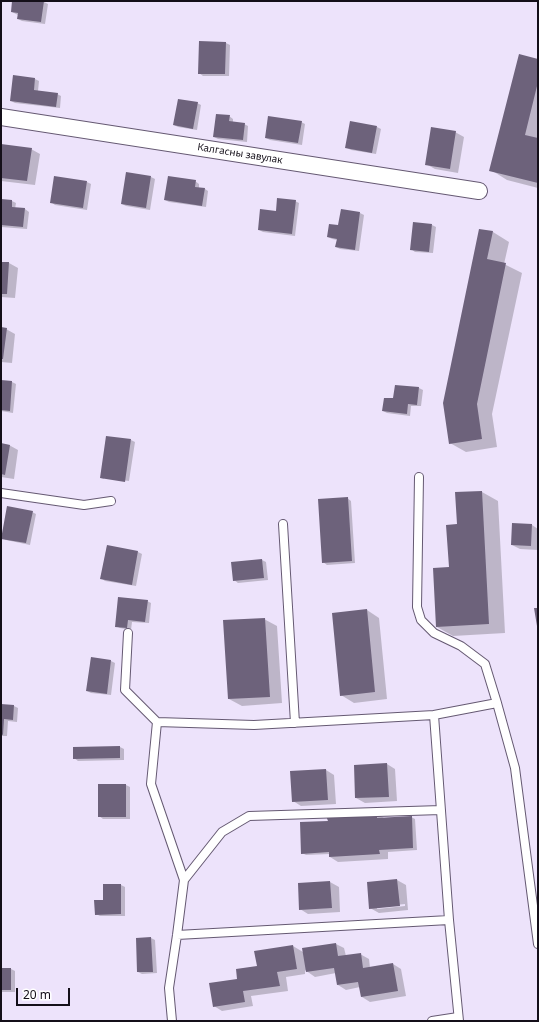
<!DOCTYPE html>
<meta charset="utf-8">
<style>
body{margin:0}
#map{position:relative;width:539px;height:1022px;overflow:hidden;background:#ede3fb;font-family:"Noto Sans",sans-serif}
canvas{display:block}
.frame{position:absolute;inset:0;border:2px solid #140f19;pointer-events:none}
.scale{position:absolute;left:16px;top:988px;width:54px;height:18px;box-sizing:border-box;border:2px solid #140f19;border-top:0;padding-left:5px;font-size:12px;line-height:14px;white-space:nowrap;color:#140f19;-webkit-text-stroke:3px #fff;paint-order:stroke}
</style>
<div id="map">
<canvas width="539" height="1022"></canvas>
<div class="frame"></div>
<div class="scale">20 m</div>
</div>
<script>
const context = document.querySelector('canvas').getContext('2d');
context.lineJoin = 'round';
function paint(path, color) {
  context.fillStyle = color;
  context.fill(path, 'evenodd');
}
function shape(rows) {
  const path = new Path2D();
  for (const r of rows) {
    path.moveTo(r[0], r[1]);
    for (let i = 2; i < r.length; i += 2) path.lineTo(r[i], r[i + 1]);
  }
  return path;
}
function stroke(path, color, width, dash) {
  context.strokeStyle = color;
  context.lineWidth = width;
  context.lineCap = dash ? 'butt' : 'round';
  context.setLineDash(dash || []);
  context.stroke(path);
}
function drawText(font, color, halo, rows, align = 'center') {
  context.font = font + ' "Noto Sans",sans-serif';
  context.lineWidth = 3;
  context.setLineDash([]);
  context.textBaseline = 'middle';
  context.strokeStyle = halo;
  context.fillStyle = color;
  for (const [text, x, y, turn = 0] of rows) {
    context.save();
    context.translate(x, y);
    context.rotate((+turn || 0) * Math.PI / 180);
    context.textAlign = isNaN(turn) ? turn : align;
    if (halo) context.strokeText(text, 0, 0);
    context.fillText(text, 0, 0);
    context.restore();
  }
}
const shadow = shape([
 [13,1,37,1,44,2,48,4,45,24,22,21,18,19,18,15,12,12],
 [226,43,230,45,229,76,203,76,199,73],
 [538,60,538,188,507,180,491,170],
 [35,79,39,81,38,91,57,94,61,96,60,108,15,103,11,101],
 [197,103,201,105,197,130,178,127,174,125],
 [229,116,233,119,233,122,244,124,248,126,247,142,218,139,214,137],
 [301,122,305,124,302,145,270,140,266,138],
 [377,127,381,129,376,154,351,150,347,148],
 [455,132,464,137,458,173,435,169,426,164],
 [1,145,31,149,40,154,35,185,1,181],
 [55,177,87,182,91,184,87,210,55,205,51,202],
 [151,177,155,179,150,210,126,206,122,204],
 [195,181,199,184,199,188,205,189,208,191,206,207,169,202,165,200],
 [1,200,12,201,16,203,15,209,25,209,29,212,27,229,1,227],
 [295,201,299,203,295,236,263,232,259,230,276,212],
 [360,213,364,215,359,251,340,249,336,247,337,240,332,239,328,237,339,226],
 [432,225,436,227,433,253,415,252,411,249],
 [480,230,493,232,509,242,504,264,522,273,492,414,497,447,466,452,450,443],
 [1,263,9,263,18,268,15,298,1,297],
 [1,328,6,329,15,334,12,363,1,362],
 [1,381,12,382,16,384,13,413,1,411],
 [396,386,419,388,423,390,421,406,411,406,410,416,387,413,383,411,394,400],
 [131,440,135,442,129,481,104,478,104,479,101,478],
 [1,444,9,445,18,450,14,479,1,477],
 [482,492,498,501,505,633,453,636,437,627,458,525],
 [347,498,351,501,355,563,327,565,323,562],
 [32,512,36,514,30,545,6,540,2,538],
 [532,525,538,529,538,550,520,549,512,545],
 [107,546,138,552,142,554,136,586,105,581,101,578],
 [262,560,266,562,268,580,238,583,234,580,233,563],
 [147,601,151,603,149,623,132,622,131,630,120,628,116,626],
 [367,610,379,618,387,699,354,703,341,695],
 [264,619,277,626,282,703,242,706,229,699],
 [91,658,111,661,115,663,111,695,91,693,87,691],
 [1,705,14,706,18,708,17,722,8,721,7,736,1,736],
 [120,747,124,749,124,760,78,761,74,758],
 [387,764,395,769,397,801,365,803,356,798],
 [326,770,334,775,336,804,301,806,293,801],
 [99,785,126,785,130,787,130,819,103,819,99,816],
 [377,814,384,818,411,817,415,819,417,850,388,852,388,859,338,862,330,857,330,854,306,855,302,853,329,822],
 [397,880,406,885,408,910,379,913,370,908,368,883],
 [405,904,405,906,377,909,377,907],
 [330,882,339,887,340,912,308,914,300,909,299,884],
 [104,885,121,885,125,887,125,916,100,916,96,914,105,901],
 [151,938,155,940,157,973,142,974,138,972,137,939],
 [336,944,344,948,346,956,360,954,369,959,370,968,393,964,401,969,406,996,370,1002,362,997,360,987,346,990,338,985,336,973,315,977,305,970,305,974,286,977,288,991,251,996,253,1006,222,1011,214,1006,238,979,293,946,303,952],
 [1,969,11,969,15,971,15,992,1,992]
]);
const building = shape([
 [12,1,44,1,41,22,17,19,18,13,11,12],
 [199,41,226,42,225,74,198,74],
 [519,54,538,59,538,82,525,135,538,138,538,183,489,171],
 [13,75,35,78,34,90,58,93,56,107,10,101],
 [178,99,198,102,193,129,173,125],
 [216,114,230,115,229,121,245,123,243,140,213,137],
 [268,116,302,121,298,143,265,138],
 [350,121,377,126,372,153,345,148],
 [431,127,456,131,450,169,425,165],
 [1,144,32,148,27,181,1,178],
 [126,172,151,176,146,208,121,204],
 [54,176,87,181,83,208,50,203],
 [168,176,196,180,195,187,205,188,202,206,164,200],
 [277,198,296,200,292,234,258,230,260,209,276,211],
 [1,199,12,200,12,207,25,208,23,227,1,225],
 [341,209,360,212,355,250,335,247,337,239,327,237,329,224,338,225],
 [413,222,432,224,429,252,410,250],
 [479,229,493,231,487,259,506,263,477,404,482,439,449,444,443,403],
 [1,262,9,262,7,294,1,294],
 [1,327,7,328,3,359,1,359],
 [1,380,12,381,10,411,1,410],
 [395,385,419,387,417,405,408,404,407,414,382,411,384,398,393,398],
 [106,436,131,439,125,482,100,478],
 [1,443,10,445,5,475,1,474],
 [482,491,489,624,436,627,433,568,449,567,446,525,457,524,455,492],
 [348,497,352,561,322,563,318,499],
 [7,506,33,511,26,543,1,539],
 [512,523,532,524,531,546,511,545],
 [107,545,138,551,132,585,100,579],
 [262,559,264,578,233,581,231,562],
 [118,597,148,600,145,622,128,620,127,628,115,627],
 [534,608,538,608,538,626,537,626],
 [367,609,375,692,340,696,332,613],
 [265,618,270,697,228,699,223,620],
 [91,657,111,660,107,694,86,691],
 [1,704,14,705,13,720,4,719,3,735,1,734],
 [120,746,120,758,73,759,73,747],
 [387,763,389,797,355,798,354,765],
 [326,769,328,800,292,802,290,771],
 [98,784,126,784,126,817,98,817],
 [377,813,377,818,412,816,413,848,379,850,380,854,329,857,329,852,301,854,300,822,328,821,326,816],
 [397,879,400,906,369,909,367,882],
 [330,881,332,908,299,910,298,883],
 [103,884,121,884,121,914,95,915,94,900,103,900],
 [151,937,153,972,137,972,136,938],
 [336,943,338,956,361,953,363,968,393,963,398,991,361,997,358,982,337,985,334,968,306,972,302,948],
 [293,945,297,969,277,972,280,986,243,991,245,1002,213,1007,209,983,237,979,236,969,257,966,254,951],
 [1,968,11,968,11,990,1,990]
]);
const lane = shape([
 [419,477,417,607,421,620,434,633,461,646,485,664,497,703],
 [1,493,84,505,111,501],
 [283,524,295,723],
 [128,633,125,690,157,722],
 [434,715,497,703,515,768,538,944],
 [184,880,222,832,249,816,441,810],
 [177,935,449,920],
 [172,1021,169,988,177,935,184,880,151,784,157,722,254,725,434,715,449,920,459,1021],
 [432,1021,458,1017]
]);
const street = shape([
 [1,117,479,191]
]);
const streetNames = [
 ["Калгасны завулак",240,154,9]
];
paint(shadow, '#0003');
paint(building, '#6d627b');
stroke(lane, '#655972', 10);
stroke(street, '#655972', 18);
stroke(lane, '#fff', 8);
stroke(street, '#fff', 16);
drawText('10px', '#140f19', '#fff', streetNames);
</script>
